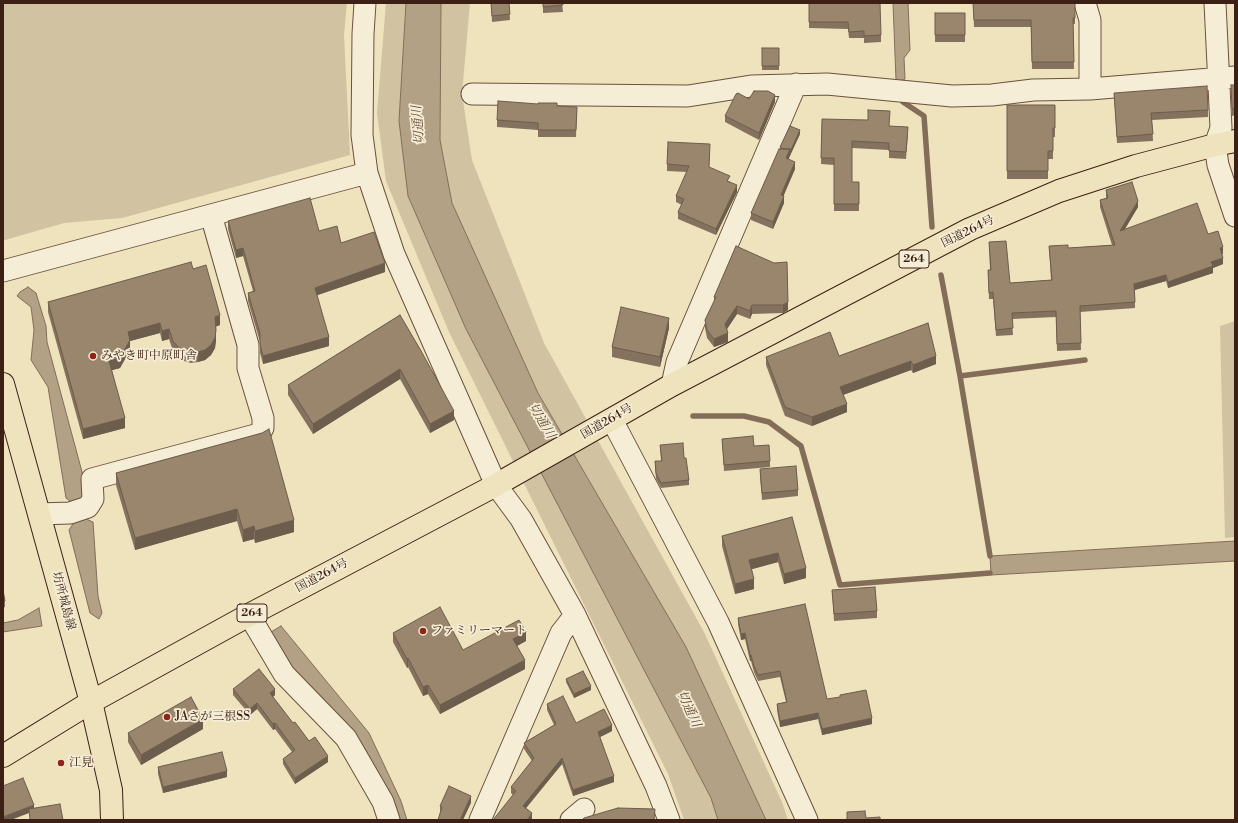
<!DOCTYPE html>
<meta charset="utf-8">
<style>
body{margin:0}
#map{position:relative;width:1238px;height:823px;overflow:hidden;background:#efe3be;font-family:"Libre Bodoni",serif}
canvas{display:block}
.frame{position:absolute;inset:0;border:4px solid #3d2015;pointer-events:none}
</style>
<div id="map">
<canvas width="1238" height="823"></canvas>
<div class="frame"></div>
</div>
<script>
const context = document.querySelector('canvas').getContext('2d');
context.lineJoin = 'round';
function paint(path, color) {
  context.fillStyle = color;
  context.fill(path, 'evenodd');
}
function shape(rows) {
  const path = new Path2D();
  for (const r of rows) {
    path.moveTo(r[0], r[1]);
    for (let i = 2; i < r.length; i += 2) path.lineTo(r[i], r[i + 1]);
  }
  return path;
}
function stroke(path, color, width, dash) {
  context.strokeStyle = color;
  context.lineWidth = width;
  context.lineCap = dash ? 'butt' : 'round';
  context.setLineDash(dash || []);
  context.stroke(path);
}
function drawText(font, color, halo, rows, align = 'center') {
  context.font = font + ' "Libre Bodoni","Noto Serif JP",serif';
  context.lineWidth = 3.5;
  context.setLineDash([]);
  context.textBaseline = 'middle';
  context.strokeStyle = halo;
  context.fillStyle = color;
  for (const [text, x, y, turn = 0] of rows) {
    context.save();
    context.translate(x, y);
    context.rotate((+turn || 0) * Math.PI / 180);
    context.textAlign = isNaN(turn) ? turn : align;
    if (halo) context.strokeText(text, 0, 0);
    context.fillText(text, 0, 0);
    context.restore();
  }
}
const green = shape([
 [3,3,347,3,344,35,350,155,122,218,64,223,5,240,3,240],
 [386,3,406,3,399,121,408,196,466,329,711,798,718,820,684,820,668,774,449,332,386,181,377,113],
 [441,3,470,3,462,94,472,160,544,343,704,632,782,802,788,820,766,820,686,647,538,393,452,203,440,140],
 [1235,321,1235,537,1225,538,1220,326]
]);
const water = shape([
 [406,3,441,3,440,140,452,203,538,393,686,647,766,820,718,820,711,798,466,329,408,196,399,121,406,3],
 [893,3,908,3,910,50,904,58,905,79,901,81,896,80,893,3],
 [28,287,36,293,46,326,47,342,85,483,83,496,88,520,93,522,98,596,102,613,99,619,90,613,69,530,75,521,71,502,66,498,48,387,31,360,34,330,31,307,17,296,20,292,28,287],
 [1235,541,1235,561,991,575,990,556,1235,541],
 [39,608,42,626,3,632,3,623,18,620,39,608],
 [281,626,369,733,401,801,407,820,394,820,297,679,271,632,281,626]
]);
const stream = shape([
 [903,102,924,116,932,227],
 [941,275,960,376,990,556],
 [960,376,1085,360],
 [693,416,744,416,769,422,801,446,840,585,990,573]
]);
const minor = shape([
 [365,3,363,34,362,135,367,173,394,254,496,485,521,519,575,615,656,786,669,820],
 [1085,3,1090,20,1090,89],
 [1215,3,1221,128,1215,145,1218,165,1235,216],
 [472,94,688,96,751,86,827,84,952,96,992,95,1033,90,1090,89,1235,77],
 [3,271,367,173],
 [672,385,677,362,796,84],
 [612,420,718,622,807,820],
 [39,514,70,513,88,507,93,499,92,479,259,434,263,428,263,418,248,368,248,345,211,215],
 [249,615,284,674,346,738,383,802,389,820],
 [480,820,561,633,575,615],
 [571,820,584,809]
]);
const major = shape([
 [3,384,91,702,111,790,112,820]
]);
const highway = shape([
 [3,756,91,702,249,615,496,485,672,385,970,229,1059,191,1136,166,1215,145,1235,141]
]);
const wall = shape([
 [491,3,509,3,510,20,492,22],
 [543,3,562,3,563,12,543,13],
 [809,3,881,35,881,42,864,43,864,38,849,38,848,29,809,28],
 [973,3,1075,6,1075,24,1073,24,1074,69,1032,69,1031,27,974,27],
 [935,13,965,13,965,42,935,42],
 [762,48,779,48,779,70,762,70],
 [1231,85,1235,85,1235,115,1232,116],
 [1114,93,1208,110,1208,117,1152,120,1153,141,1117,143],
 [749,99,775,102,759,140,725,122,725,116],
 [538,104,557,106,577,107,576,137,538,137,538,130,497,127,497,120],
 [1007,105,1055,105,1055,137,1053,137,1053,159,1048,159,1048,179,1007,179],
 [822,119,889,126,908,134,906,159,889,158,889,150,852,148,852,182,859,182,859,211,834,211,834,165,821,164],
 [800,134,788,159,795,169,783,196,784,203,773,229,751,220,751,213,780,149,780,147],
 [710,151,709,167,730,182,737,192,716,235,678,219,678,212,682,205,676,202,676,196,687,172,667,171,667,164],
 [1106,190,1138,207,1125,229,1208,234,1223,254,1222,254,1223,264,1213,268,1213,273,1168,288,1166,281,1135,290,1135,308,1080,312,1081,350,1057,351,1056,317,1012,319,1013,335,996,336,993,299,989,299,988,270,990,270,989,242,1010,283,1051,280,1049,246,1068,248,1112,245,1100,207,1100,200,1106,198],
 [228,221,319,231,341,243,385,272,317,295,329,346,263,364,260,353,260,342,248,301,248,293,253,291,243,256,236,258,228,229],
 [736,246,788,310,783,313,752,314,750,319,737,314,727,329,728,342,714,347,707,338,705,328,705,320,714,301,714,297],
 [193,269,220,325,216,326,216,340,215,348,211,355,205,360,198,362,191,363,184,361,178,357,173,351,169,339,162,341,160,333,130,341,130,350,120,368,112,370,125,428,83,439,48,312,48,302],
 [400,315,454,420,430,433,400,379,313,434,288,395,288,385],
 [928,323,936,364,913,373,911,370,843,395,847,412,812,426,785,416,766,365,766,357,839,356],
 [669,328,660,367,612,357,612,347],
 [262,433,294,532,255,543,254,539,243,542,237,521,135,550,116,485,116,473],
 [722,439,754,446,770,461,770,467,724,471],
 [660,445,684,458,689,480,689,485,661,488,656,479,655,467,655,461,661,461],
 [760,469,798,490,798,496,762,500,760,476],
 [792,517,806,578,784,584,778,562,752,569,754,589,735,594,722,546,722,536],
 [3,590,5,601,5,607,3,608],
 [832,590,877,611,877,618,834,621],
 [738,618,827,699,872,724,822,735,818,719,780,727,777,710,777,704,786,702,780,677,758,681,754,672,751,661,750,661,745,639,741,640,738,624],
 [393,633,463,650,526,641,517,646,525,669,440,714,428,694,423,696,408,667,407,668,393,642],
 [566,679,591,690,574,698,566,682],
 [233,689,275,695,273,697,293,723,328,762,295,784,283,764,283,759,292,752,275,729,273,730,257,709,250,715,233,695],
 [547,704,576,723,612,731,600,737,614,782,573,796,562,764,525,808,532,819,513,795,511,793,511,787,532,761,524,749,524,743,554,725,547,710],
 [203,729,141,765,128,742,128,733],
 [158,767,227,777,163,793,158,774],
 [471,803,441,813,440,812,440,806]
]);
const shadedWall = shape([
 [775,95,775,102,759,140,759,133],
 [800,130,800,134,790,156,790,152],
 [790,149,790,156,786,165,786,158],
 [795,162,795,169,781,202,781,195],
 [737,185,737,192,716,235,716,229],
 [784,196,784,203,773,229,773,222],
 [1138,201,1138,207,1120,237,1120,231],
 [1223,247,1223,254,1220,255,1220,248],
 [243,248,243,256,236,258,236,250],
 [1223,258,1223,264,1213,268,1213,273,1168,288,1168,282,1211,262],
 [385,263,385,272,315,296,315,288],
 [1166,275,1166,281,1134,290,1134,284],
 [788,302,788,310,783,313,783,305],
 [752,305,752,314,750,319,750,311],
 [737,306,737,314,725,332,725,324],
 [220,315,220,325,215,327,215,317],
 [669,318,669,328,660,367,660,357],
 [160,323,160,333,130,341,130,350,120,368,109,371,109,361,128,332],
 [169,329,169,339,162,341,162,331],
 [216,330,216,340,215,348,211,355,205,360,198,362,198,352],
 [728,333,728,342,714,347,714,339],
 [329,337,329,346,263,364,263,356],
 [936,356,936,364,913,373,913,365],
 [911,361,911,370,840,396,840,387],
 [400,369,400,379,313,434,313,424],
 [847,404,847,412,812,426,812,417],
 [454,411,454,420,430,433,430,424],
 [125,418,125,428,83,439,83,429],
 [237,509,237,521,135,550,135,538],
 [294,520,294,532,255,543,255,531],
 [254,526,254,539,243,542,243,530],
 [778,553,778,562,749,570,749,560],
 [806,568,806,578,784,584,784,574],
 [754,579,754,589,735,594,735,584],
 [526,632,526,641,513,648,513,639],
 [745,633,745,639,741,640,741,634],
 [750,655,751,655,751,661,750,661],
 [408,658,408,667,407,668,407,659],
 [525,660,525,669,440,714,440,705],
 [428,685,428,694,423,696,423,687],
 [591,686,591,690,574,698,574,694],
 [275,689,275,695,270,699,270,693],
 [257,703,257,709,250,715,250,709],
 [818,713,818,719,780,727,780,721],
 [872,718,872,724,822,735,822,729],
 [203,719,203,729,141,765,141,755],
 [275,723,275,729,273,730,273,724],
 [612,725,612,731,598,738,598,732],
 [328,756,328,762,295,784,295,778],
 [562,758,562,764,523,812,523,806],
 [227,771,227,777,163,793,163,787],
 [614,776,614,782,573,796,573,790],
 [471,796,471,803,463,820,460,820],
 [34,805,34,811,29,809,29,813,11,820,3,820,3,817],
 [532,813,532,819,531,820,527,820]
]);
const building = shape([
 [491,3,509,3,510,14,492,16,491,3],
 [543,3,562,3,563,5,543,7,543,3],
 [809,3,880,3,881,35,864,36,864,31,849,32,848,22,809,22,809,3],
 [973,3,1075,3,1075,18,1073,18,1074,62,1032,62,1031,20,974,20,973,3],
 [935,13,965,13,965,35,935,35,935,13],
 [762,48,779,48,779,66,762,66,762,48],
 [1231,85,1235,85,1235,109,1232,109,1231,85],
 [1207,86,1208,110,1151,113,1153,134,1117,137,1114,93,1207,86],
 [754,91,768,91,775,95,759,133,725,116,736,94,738,93,749,99,754,91],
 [498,101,538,104,538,103,557,103,557,106,577,107,576,130,538,130,538,123,497,120,498,101],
 [1007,105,1055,105,1055,128,1053,128,1053,151,1048,151,1048,171,1007,171,1007,105],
 [868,110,890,111,889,126,908,127,906,152,889,151,889,143,852,141,852,182,859,182,859,204,834,204,834,158,821,158,822,119,868,120,868,110],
 [790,126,800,130,790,152,790,149,784,149,780,147,790,126],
 [668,142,710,144,709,167,730,176,727,181,737,185,716,229,678,212,684,199,676,196,689,166,667,164,668,142],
 [779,149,790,149,786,158,795,162,781,195,784,196,773,222,751,213,779,149],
 [1132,182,1138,201,1120,231,1197,203,1208,234,1218,231,1223,247,1220,248,1223,258,1211,262,1213,266,1168,282,1166,275,1134,284,1135,302,1080,306,1081,343,1057,344,1056,311,1012,313,1013,328,996,330,993,292,989,293,988,270,991,270,989,242,1006,241,1010,283,1052,280,1049,246,1068,245,1068,248,1115,245,1100,200,1108,198,1106,190,1132,182],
 [310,198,319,231,337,226,341,243,374,232,385,263,315,288,329,337,263,356,260,344,260,333,248,293,255,291,243,248,236,250,228,221,310,198],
 [736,246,774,263,787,262,788,302,783,305,752,305,750,311,737,306,725,324,728,333,714,339,707,330,705,320,716,297,714,297,736,246],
 [191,262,193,269,206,265,220,315,215,317,216,330,215,338,211,345,205,350,198,352,191,353,184,351,178,347,173,341,169,329,162,331,160,323,128,332,130,340,120,358,109,361,125,418,83,429,48,302,191,262],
 [621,307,669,318,660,357,612,347,621,307],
 [400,315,420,349,454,411,430,424,400,369,313,424,288,385,400,315],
 [928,323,936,356,913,365,911,361,840,387,847,404,812,417,785,407,766,357,830,332,839,356,928,323],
 [269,429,294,520,255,531,254,526,243,530,237,509,135,538,116,473,262,433,269,429],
 [753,436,754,446,769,445,770,461,724,465,722,439,753,436],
 [683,443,684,458,686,458,689,480,661,483,656,473,655,461,662,461,660,445,683,443],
 [796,466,798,490,762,493,760,469,796,466],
 [792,517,806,568,784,574,778,553,749,560,754,579,735,584,722,536,792,517],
 [875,587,877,611,834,614,832,590,875,587],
 [3,590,5,601,3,601,3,590],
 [805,604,827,699,840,697,840,695,866,690,872,718,822,729,818,713,780,721,777,704,787,702,780,671,758,675,754,666,751,655,750,655,745,633,741,634,738,618,805,604],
 [440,607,463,650,519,620,526,632,513,639,525,660,440,705,428,685,423,687,408,658,407,659,393,633,440,607],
 [259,669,275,689,270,693,293,723,295,722,309,741,315,737,328,756,295,778,283,759,295,750,275,723,273,724,257,703,250,709,233,689,259,669],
 [583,671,591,686,574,694,566,679,583,671],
 [563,696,576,723,604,709,612,725,598,732,614,776,573,790,562,758,523,806,532,813,527,820,493,820,516,791,511,787,534,758,524,743,556,724,547,704,563,696],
 [191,697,203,719,141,755,128,733,191,697],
 [222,752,227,771,163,787,158,767,222,752],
 [23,778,34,805,3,817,3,786,23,778],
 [449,786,471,796,460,820,438,820,442,807,440,806,449,786],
 [60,804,63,820,30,820,29,809,60,804],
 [618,808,655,809,654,820,582,820,584,818,618,808],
 [865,811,866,818,880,817,880,820,847,820,847,812,865,811]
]);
const markers = [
 [93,356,4,"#8f2418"],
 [423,631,4,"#8f2418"],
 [167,717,4,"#8f2418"],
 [61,763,4,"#8f2418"]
];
const shields = [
 [914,259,30],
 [252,613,30]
];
const shieldNames = [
 ["264",914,259],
 ["264",252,613]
];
const streetNames = [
 ["国道264号",968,232,-26],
 ["国道264号",607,422,-30],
 ["国道264号",322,576,-28],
 ["坊所城島線",63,601,75]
];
const poiNames = [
 ["みやき町中原町舎",101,356],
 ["ファミリーマート",431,631],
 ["JAさが三根SS",175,717],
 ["江見",69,763]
];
const waterNames = [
 ["切通川",419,125,-95],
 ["切通川",541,421,59],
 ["切通川",688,709,65]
];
paint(green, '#d1c2a1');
paint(water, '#b2a185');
stroke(water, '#836d58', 1);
stroke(stream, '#836d58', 5.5);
stroke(minor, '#6a513f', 23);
stroke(major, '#3d2015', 24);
stroke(highway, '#3d2015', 24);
stroke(minor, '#f5edd5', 21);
stroke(major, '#efe3be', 22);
stroke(highway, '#efe3be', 22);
paint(wall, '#84725e');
paint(shadedWall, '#6c5d4c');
paint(building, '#9a856d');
stroke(building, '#6c5d4c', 1);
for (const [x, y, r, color] of markers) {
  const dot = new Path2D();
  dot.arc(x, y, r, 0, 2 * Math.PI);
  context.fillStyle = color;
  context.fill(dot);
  stroke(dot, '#f5edd5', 1.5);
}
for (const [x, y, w] of shields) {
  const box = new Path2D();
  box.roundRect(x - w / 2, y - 9, w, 18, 3);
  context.fillStyle = '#f5edd5';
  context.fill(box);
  stroke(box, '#3d2015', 1);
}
drawText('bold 11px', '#3d2015', null, shieldNames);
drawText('12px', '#3d2015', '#f5edd5', streetNames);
drawText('12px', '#3d2015', '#f5edd5', poiNames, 'left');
drawText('italic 13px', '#664d3c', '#f5edd5', waterNames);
</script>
